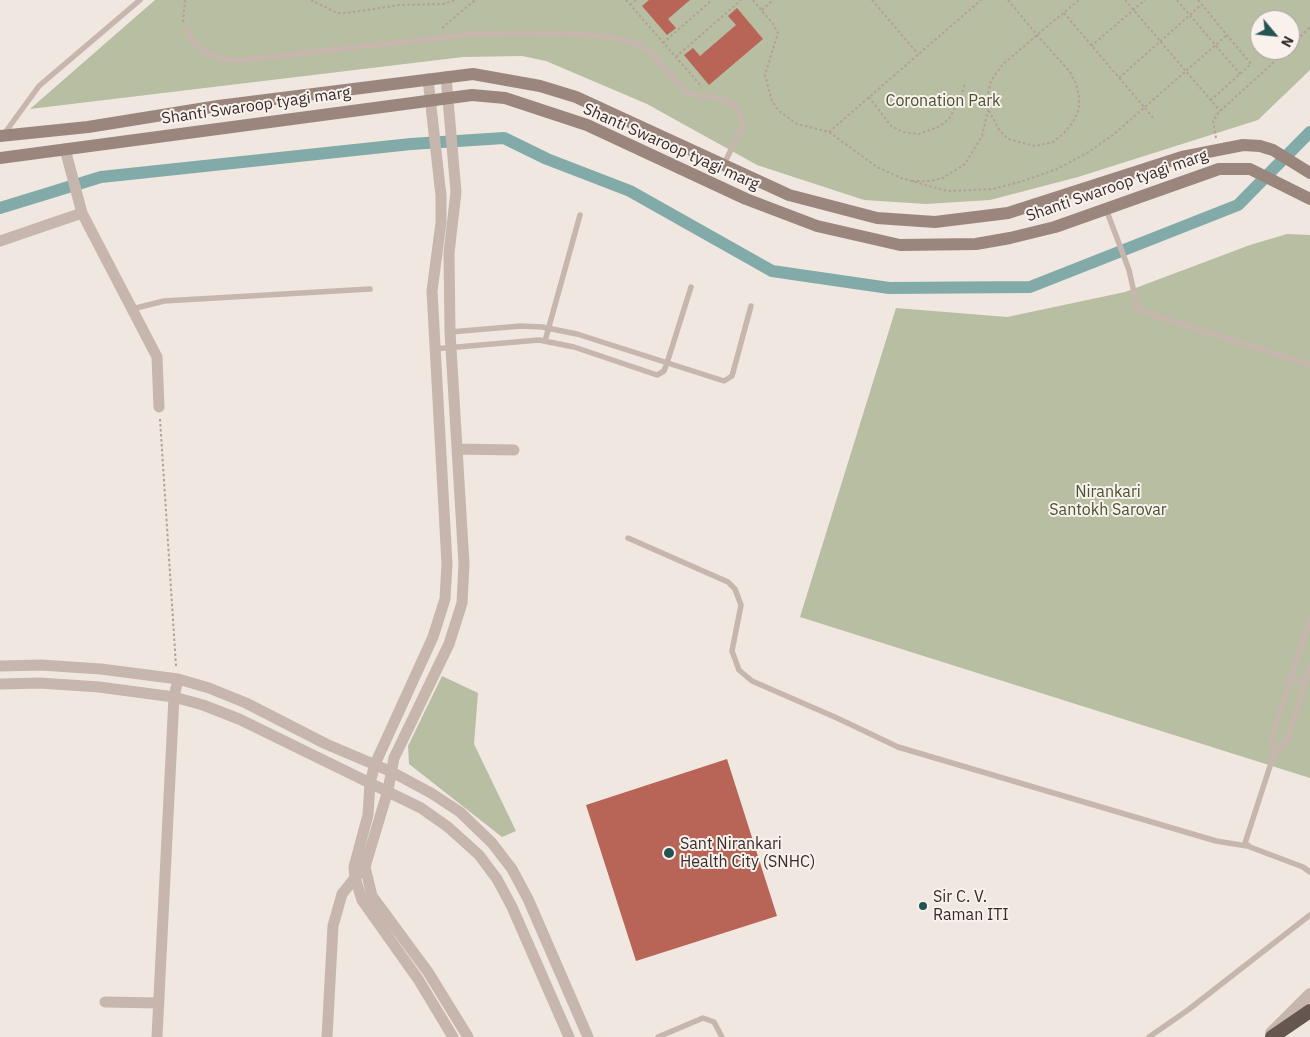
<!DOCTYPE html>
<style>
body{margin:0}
#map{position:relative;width:1310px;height:1037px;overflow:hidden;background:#f0e7e0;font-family:"IBM Plex Sans",sans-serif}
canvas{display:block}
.north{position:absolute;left:1250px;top:10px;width:50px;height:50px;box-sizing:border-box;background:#f8f1ec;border:1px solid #aaa39f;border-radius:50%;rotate:118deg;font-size:14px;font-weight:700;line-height:20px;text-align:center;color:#362d2b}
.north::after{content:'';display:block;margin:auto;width:18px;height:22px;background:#255352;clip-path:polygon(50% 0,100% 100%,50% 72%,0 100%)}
</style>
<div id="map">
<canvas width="1310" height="1037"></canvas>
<div class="north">N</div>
</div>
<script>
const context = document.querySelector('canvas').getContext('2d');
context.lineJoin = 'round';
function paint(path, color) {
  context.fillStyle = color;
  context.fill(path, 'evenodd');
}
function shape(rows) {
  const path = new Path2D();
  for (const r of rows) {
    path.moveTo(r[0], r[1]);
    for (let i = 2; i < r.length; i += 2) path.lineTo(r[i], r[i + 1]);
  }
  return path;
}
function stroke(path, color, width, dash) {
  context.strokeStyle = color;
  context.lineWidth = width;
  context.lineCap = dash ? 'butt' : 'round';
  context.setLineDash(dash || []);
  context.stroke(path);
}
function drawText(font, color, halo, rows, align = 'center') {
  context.font = font + ' "IBM Plex Sans",sans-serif';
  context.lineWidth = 4;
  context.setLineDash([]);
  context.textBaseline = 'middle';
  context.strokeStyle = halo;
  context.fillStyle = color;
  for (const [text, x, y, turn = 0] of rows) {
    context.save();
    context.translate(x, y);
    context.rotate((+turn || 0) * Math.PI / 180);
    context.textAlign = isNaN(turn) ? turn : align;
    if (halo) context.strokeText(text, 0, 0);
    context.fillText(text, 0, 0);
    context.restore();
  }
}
const green = shape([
 [155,0,1310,0,1310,70,1258,120,1078,177,990,200,926,204,864,200,757,165,647,104,546,61,522,56,463,57,30,109],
 [1260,20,1290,20,1290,50,1260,50],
 [1287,234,1310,235,1310,778,800,617,896,308,1007,317,1125,292,1250,245],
 [442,676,478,693,474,744,516,831,502,837,409,764,408,746]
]);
const canal = shape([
 [0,208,101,177,411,144,504,138,547,159,630,191,772,271,889,288,1030,287,1238,205,1310,132]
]);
const building = shape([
 [649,0,690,0,668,19,676,28,667,35,642,6],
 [737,8,763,39,709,85,684,55,693,48,700,56,736,25,728,16],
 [727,759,777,916,636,961,586,805]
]);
const path = shape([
 [311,0,337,13,347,13,399,5,443,4,455,0],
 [626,0,702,87],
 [753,0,773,24,778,33,765,75,772,101,779,111,797,124,829,132,877,167,901,178,947,191,993,189,1023,181,1057,169,1087,153,1113,135,1227,35],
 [872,0,918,54],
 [1008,0,1037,35,1070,72,1076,84,1079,97,1079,109,1073,122,1064,133,1053,142,1035,146,1008,139,1000,131,988,109,987,97,991,81,1002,65,1037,35,1079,0],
 [1125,0,1220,111],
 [1177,0,1240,74],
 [1198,0,1251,64,1211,100],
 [630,5,636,0],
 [762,10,773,0],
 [1064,13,1155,120],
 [183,22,185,0],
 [442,28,475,0],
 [663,43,712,0],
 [1091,46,1145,0],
 [1290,47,1310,27],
 [676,57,741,0],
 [1119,78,1201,5],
 [869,97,891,126,903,132,919,134,940,126,949,119,960,99,965,84],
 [829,132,981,0],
 [1216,138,1213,121,1218,113,1287,50],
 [912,181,930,181,943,178,965,164,982,136,988,110],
 [160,419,176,666]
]);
const service = shape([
 [186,30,194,43,207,53,222,59,241,60,474,34,556,33,601,36,633,42,650,52,686,92,694,95,720,98,732,104,739,111,743,125,723,166],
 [4,134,39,86,140,0],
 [1106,209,1129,270,1137,306,1141,311,1310,365],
 [132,309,164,301,370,289],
 [450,332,521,326,542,327,577,334,724,381,732,376,751,306],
 [545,341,580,215],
 [434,349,539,340,574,347,657,375,664,371,667,363,691,287],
 [628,538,728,582,735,589,741,605,732,651,739,670,752,681,837,718,898,747,1216,841,1247,846],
 [1310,666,1287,741,1274,754,1245,843,1250,847,1303,867,1310,872],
 [1291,678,1305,682],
 [1274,754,1271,740,1310,618],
 [658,1037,703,1018,714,1022,722,1037],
 [1149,1037,1188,1010,1310,915]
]);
const minor = shape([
 [446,77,456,192,449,253,450,332,464,564,462,603,449,644,394,758,388,790,365,867,372,896,428,972,468,1037],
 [428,79,441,196,441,223,432,291,447,564,445,599,433,637,375,764,370,783,368,815,354,867,355,878,362,900,418,979,453,1037],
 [65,149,82,213],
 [0,241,82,213,157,357,159,407],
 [457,449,514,450],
 [0,666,41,665,101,669,178,679,209,688,246,703,326,744,392,772,431,793,460,812,492,843,512,869,528,899,588,1037],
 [0,684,40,683,99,687,174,697,203,705,239,719,421,808,448,827,479,855,497,879,512,907,569,1037],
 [105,1002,159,1003],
 [157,1037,174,697,178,679],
 [327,1037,333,926,342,894,358,874]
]);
const tertiary = shape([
 [1271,1033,1310,994]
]);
const secondary = shape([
 [0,136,88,127,218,106,473,74,540,86,576,97,789,195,877,218,935,222,1008,213,1182,157,1243,145,1260,146,1273,150,1310,173],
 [0,158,472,95,505,98,587,125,746,199,817,226,900,245,976,244,1010,238,1055,227,1219,169,1250,169,1310,199]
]);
const trunk = shape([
 [1272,1037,1310,1011]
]);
const markers = [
 [669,853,6,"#255352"],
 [923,906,5,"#255352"]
];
const parkNames = [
 ["Coronation Park",943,101],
 ["Nirankari",1108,492],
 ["Santokh Sarovar",1108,510]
];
const streetNames = [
 ["Shanti Swaroop tyagi marg",256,106,-8],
 ["Shanti Swaroop tyagi marg",671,147,24],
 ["Shanti Swaroop tyagi marg",1117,186,-19]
];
const poiNames = [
 ["Sant Nirankari",680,844],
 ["Health City (SNHC)",680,862],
 ["Sir C. V.",933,897],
 ["Raman ITI",933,915]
];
paint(green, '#b7bea1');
stroke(canal, '#82aaa8', 12);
paint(building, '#b86456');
stroke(path, '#b3a097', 2, [2.5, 2.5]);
stroke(service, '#c7b6ad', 5.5);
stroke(minor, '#c7b6ad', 11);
stroke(tertiary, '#c7b6ad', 12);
stroke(secondary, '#9b867e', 12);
stroke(trunk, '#665650', 14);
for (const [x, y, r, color] of markers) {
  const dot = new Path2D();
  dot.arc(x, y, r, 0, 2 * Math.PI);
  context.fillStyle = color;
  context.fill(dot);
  stroke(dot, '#f8f1ec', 2);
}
drawText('16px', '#495231', '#f8f1ec', parkNames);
drawText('16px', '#362d2b', '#f8f1ec', streetNames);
drawText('16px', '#362d2b', '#f8f1ec', poiNames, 'left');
</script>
